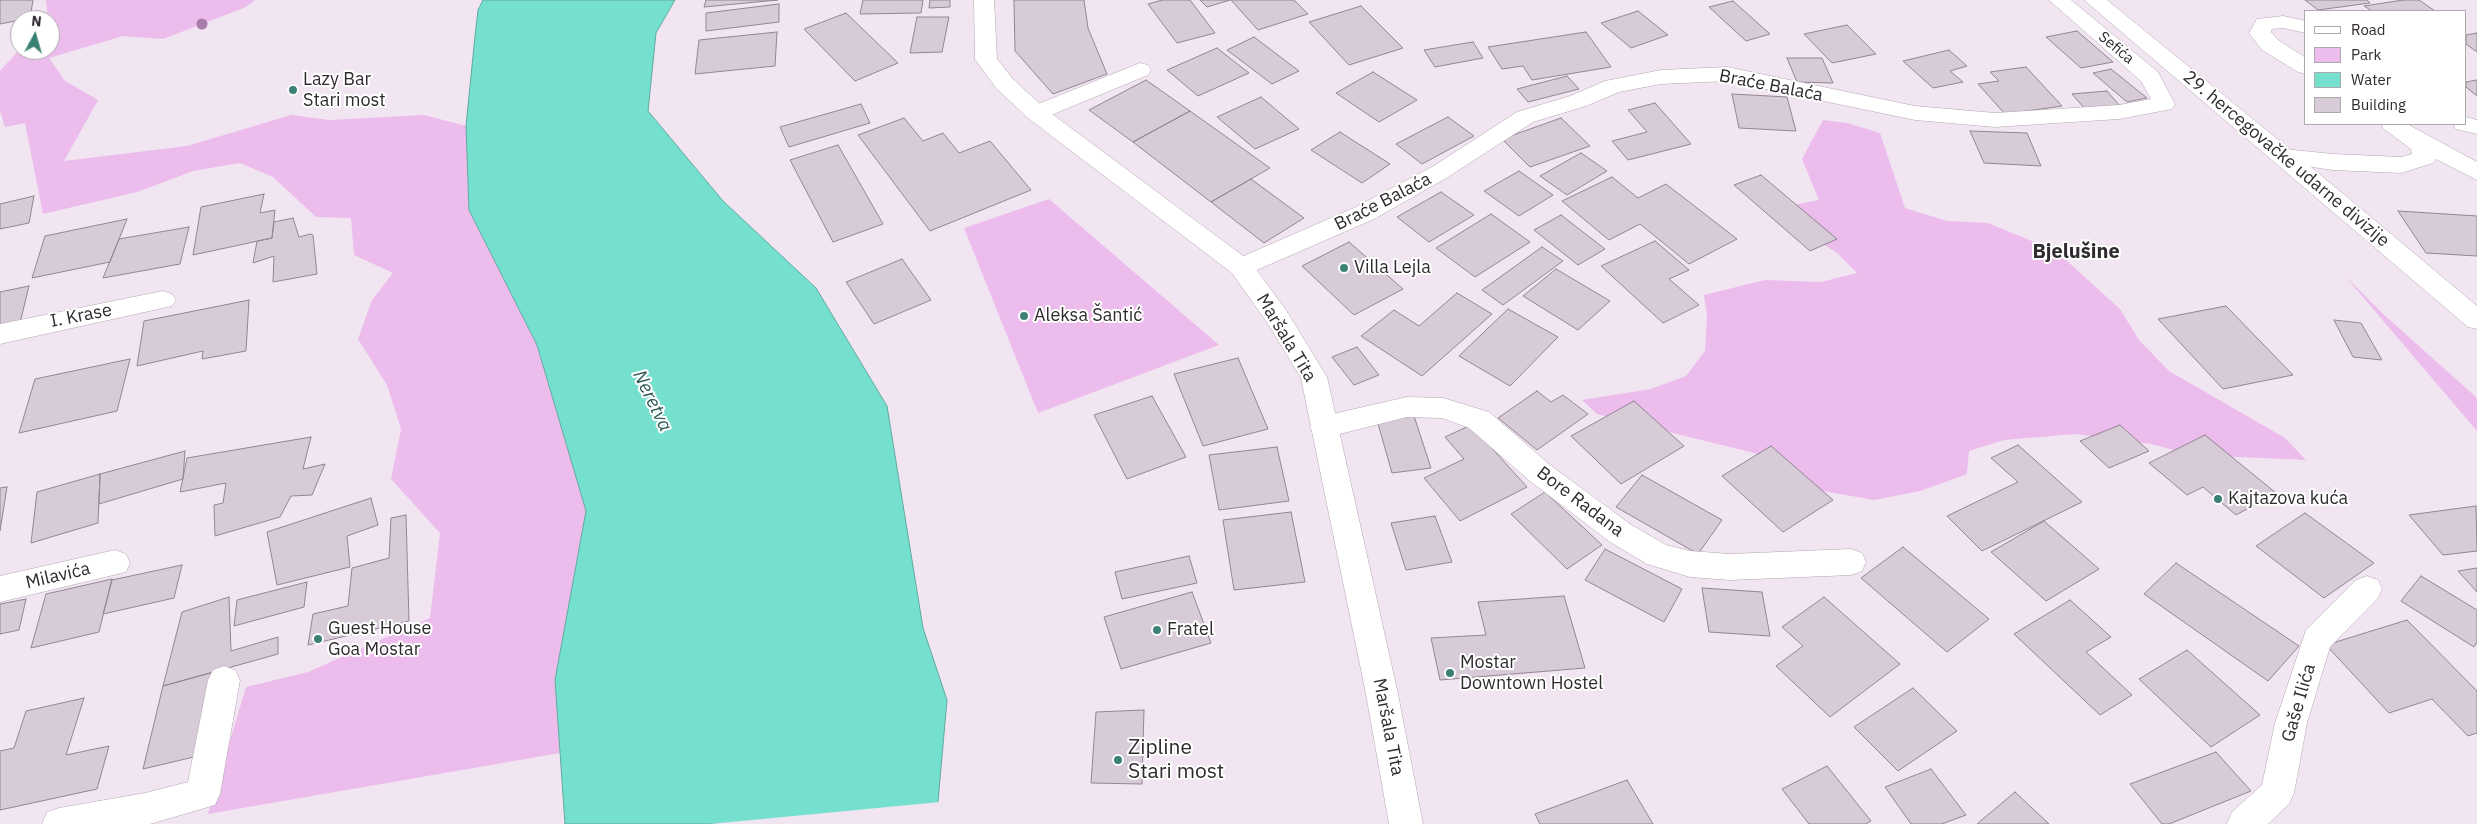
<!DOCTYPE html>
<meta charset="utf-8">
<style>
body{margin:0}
#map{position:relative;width:2477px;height:824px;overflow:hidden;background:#f2e5f2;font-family:"IBM Plex Sans",sans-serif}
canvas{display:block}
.legend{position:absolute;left:2304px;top:10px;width:162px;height:115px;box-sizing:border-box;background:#fff;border:1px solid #acaaac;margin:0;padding:6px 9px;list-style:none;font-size:15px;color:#2f2a2f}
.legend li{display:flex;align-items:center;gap:10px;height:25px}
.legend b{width:25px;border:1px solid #acaaac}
.north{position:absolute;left:10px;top:10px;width:50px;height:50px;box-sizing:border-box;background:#fff;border:1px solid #acaaac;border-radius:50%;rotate:6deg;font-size:14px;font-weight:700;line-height:20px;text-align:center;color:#2f2a2f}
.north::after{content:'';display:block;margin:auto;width:18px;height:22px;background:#3b8075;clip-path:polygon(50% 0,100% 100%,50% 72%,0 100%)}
</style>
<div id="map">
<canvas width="2477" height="824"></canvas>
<ul class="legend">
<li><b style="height:6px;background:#fff"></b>Road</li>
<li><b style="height:14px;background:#ecbcec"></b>Park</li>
<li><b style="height:14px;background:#76e0cf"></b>Water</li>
<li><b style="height:14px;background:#d8cbd8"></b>Building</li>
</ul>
<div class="north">N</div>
</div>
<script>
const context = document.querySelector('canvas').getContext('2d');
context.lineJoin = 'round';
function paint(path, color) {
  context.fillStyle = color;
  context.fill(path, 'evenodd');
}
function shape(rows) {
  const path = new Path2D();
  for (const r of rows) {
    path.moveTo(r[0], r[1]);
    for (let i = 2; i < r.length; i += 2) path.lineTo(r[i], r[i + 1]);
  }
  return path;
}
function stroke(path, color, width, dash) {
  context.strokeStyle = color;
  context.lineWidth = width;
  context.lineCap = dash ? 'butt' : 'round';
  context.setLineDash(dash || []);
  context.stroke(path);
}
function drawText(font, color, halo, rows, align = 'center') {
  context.font = font + ' "IBM Plex Sans",sans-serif';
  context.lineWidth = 4;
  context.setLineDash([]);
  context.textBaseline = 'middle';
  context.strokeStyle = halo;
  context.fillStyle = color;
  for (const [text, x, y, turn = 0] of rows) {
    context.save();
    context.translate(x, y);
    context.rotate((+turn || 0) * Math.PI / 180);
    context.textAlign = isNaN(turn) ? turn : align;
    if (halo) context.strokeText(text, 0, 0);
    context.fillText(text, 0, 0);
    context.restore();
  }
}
const green = shape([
 [46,0,255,0,246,7,163,39,123,36,49,58,65,81,98,100,64,161,187,146,291,115,329,120,424,115,466,126,469,210,537,345,586,511,555,680,560,753,208,814,246,687,308,672,430,618,440,533,391,479,401,429,387,385,358,339,372,300,393,273,354,255,351,218,316,217,273,177,240,163,193,171,137,192,43,214,25,123,5,127,0,111,0,71,20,49,50,50,50,20,48,20],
 [1823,120,1847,123,1880,133,1905,208,1947,221,1988,223,2056,251,2120,309,2139,340,2169,371,2285,438,2306,460,2193,455,2151,444,2075,434,2004,440,1969,451,1967,474,1920,491,1874,500,1812,489,1758,454,1597,414,1582,400,1651,389,1686,376,1705,351,1707,315,1704,295,1765,280,1821,282,1857,273,1837,253,1796,227,1794,205,1819,200,1802,159],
 [1049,199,1219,345,1038,413,964,228],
 [2345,276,2381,312,2477,398,2477,431]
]);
const water = shape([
 [483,0,675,0,656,33,648,111,723,201,816,288,887,406,923,628,947,700,936,824,565,824,555,680,586,511,537,345,469,210,466,126,474,46,478,10,483,0]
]);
const pier = shape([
 [940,802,938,824,710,824]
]);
const building = shape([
 [0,0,33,0,30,18,0,24,0,0],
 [706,0,778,0,704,7,706,0],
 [863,0,923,0,921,13,860,14,863,0],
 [930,0,950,0,950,7,929,8,930,0],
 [1014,0,1084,0,1088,28,1107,74,1053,94,1015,51,1014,0],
 [1162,0,1190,0,1215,33,1177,43,1148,4,1162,0],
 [1200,0,1230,0,1207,7,1200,0],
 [1231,0,1294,0,1308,14,1258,30,1231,0],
 [2305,0,2367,0,2370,3,2318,10,2305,0],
 [2403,0,2419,0,2435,11,2372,11,2364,6,2403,0],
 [1733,1,1770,34,1746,41,1709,7,1733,1],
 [779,4,779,22,706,31,706,13,779,4],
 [1361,6,1403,48,1349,65,1309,22,1361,6],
 [1638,11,1668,35,1631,48,1601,23,1638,11],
 [846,13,898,63,855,81,804,29,846,13],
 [917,17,949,17,942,52,910,53,917,17],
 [1847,25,1876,54,1832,63,1804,34,1847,25],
 [2077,31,2113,62,2081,68,2046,37,2077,31],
 [777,32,775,66,695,74,699,40,777,32],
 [1586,32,1611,67,1532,80,1523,66,1502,69,1488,47,1586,32],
 [2477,33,2477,52,2466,44,2466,35,2477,33],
 [1254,37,1299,71,1272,84,1227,50,1254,37],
 [1473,42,1483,58,1435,67,1424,50,1473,42],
 [1217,48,1249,73,1198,96,1167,70,1217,48],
 [1949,50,1967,66,1950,71,1963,82,1933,88,1903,61,1949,50],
 [1787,58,1822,58,1833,83,1797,82,1787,58],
 [2026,67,2062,106,2005,114,1978,84,1999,81,1990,72,2026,67],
 [2111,69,2147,98,2127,102,2093,73,2111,69],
 [1373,72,1417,100,1379,122,1336,93,1373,72],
 [1567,76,1579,89,1528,102,1517,89,1567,76],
 [1146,80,1190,111,1133,142,1089,110,1146,80],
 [2477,80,2477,96,2466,87,2466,82,2477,80],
 [2107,91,2120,106,2085,109,2072,94,2107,91],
 [1732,94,1787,97,1796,131,1739,128,1732,94],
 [1261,97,1299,129,1255,149,1217,117,1261,97],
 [1655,103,1691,144,1628,160,1612,141,1647,132,1628,110,1655,103],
 [861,104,870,123,789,147,780,127,861,104],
 [1190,111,1270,168,1211,202,1133,142,1190,111],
 [1448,117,1474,136,1422,164,1396,144,1448,117],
 [904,118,923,141,943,133,959,153,990,141,1031,190,930,231,858,135,904,118],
 [1561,118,1590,146,1530,167,1502,139,1561,118],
 [1970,131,2027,133,2041,166,1984,163,1970,131],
 [1340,132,1390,164,1362,183,1311,150,1340,132],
 [838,145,883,224,833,242,790,160,838,145],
 [1581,153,1607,171,1567,195,1540,176,1581,153],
 [1519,171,1553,195,1519,216,1484,191,1519,171],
 [1761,175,1837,239,1810,251,1734,185,1761,175],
 [1612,177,1638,198,1666,184,1737,239,1689,264,1640,224,1609,240,1562,201,1612,177],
 [1251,179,1304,218,1264,243,1211,202,1251,179],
 [1441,192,1474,215,1429,242,1397,217,1441,192],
 [264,194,260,213,275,210,272,238,193,255,201,207,264,194],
 [34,196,29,223,0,229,0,204,34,196],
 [2398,211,2477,216,2477,256,2426,253,2398,211],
 [1491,214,1530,242,1475,277,1436,248,1491,214],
 [1561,215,1605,249,1578,265,1534,230,1561,215],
 [293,218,299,237,310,234,313,235,317,274,273,282,274,256,253,263,257,241,272,238,274,222,293,218],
 [127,219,110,262,32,278,45,236,127,219],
 [189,227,180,264,103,278,119,239,189,227],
 [1655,241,1689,270,1669,279,1699,305,1663,323,1601,266,1655,241],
 [1349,242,1403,289,1354,315,1302,266,1349,242],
 [1542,247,1563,261,1503,305,1482,290,1542,247],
 [902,259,931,300,874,324,846,282,902,259],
 [1556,269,1610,301,1578,330,1523,296,1556,269],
 [29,286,19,327,0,332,0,292,29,286],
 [1457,293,1492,314,1422,376,1361,336,1394,310,1419,326,1457,293],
 [249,300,246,351,202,359,203,351,137,366,144,321,249,300],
 [2226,306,2293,375,2223,389,2158,319,2226,306],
 [1508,309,1558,337,1510,386,1459,356,1508,309],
 [2334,320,2361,323,2382,360,2353,357,2334,320],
 [1357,347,1379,375,1354,385,1332,357,1357,347],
 [1238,358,1268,429,1203,446,1174,374,1238,358],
 [130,359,117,411,19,433,35,379,130,359],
 [1537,391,1551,402,1563,395,1588,414,1537,450,1498,418,1537,391],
 [1152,396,1186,457,1127,479,1094,415,1152,396],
 [1634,401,1684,446,1621,484,1571,436,1634,401],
 [1414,416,1431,468,1392,473,1377,420,1414,416],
 [1471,425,1527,487,1460,521,1424,478,1464,459,1445,437,1471,425],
 [2120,425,2149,451,2109,468,2080,441,2120,425],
 [2205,435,2276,493,2236,515,2203,487,2187,495,2149,463,2205,435],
 [311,437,303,469,325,464,312,495,291,496,280,517,215,536,214,505,223,503,226,483,180,492,187,458,311,437],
 [2018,445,2082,502,1982,551,1947,516,2018,482,1991,458,2018,445],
 [1771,446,1833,500,1783,532,1722,476,1771,446],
 [1277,447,1289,501,1219,510,1209,455,1277,447],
 [185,451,183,479,99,504,100,474,185,451],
 [100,474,98,523,31,543,37,492,100,474],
 [1642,475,1722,520,1698,554,1616,507,1642,475],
 [7,487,0,531,0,488,7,487],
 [1545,492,1602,545,1567,569,1511,514,1545,492],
 [371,498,378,525,347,536,350,567,277,585,267,532,371,498],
 [2476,506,2477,551,2443,555,2409,515,2476,506],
 [1291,512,1305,582,1234,590,1223,520,1291,512],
 [2305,513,2374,563,2324,598,2256,546,2305,513],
 [406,515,409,621,308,645,313,614,348,606,352,568,389,558,391,518,406,515],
 [1435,516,1452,562,1406,570,1391,523,1435,516],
 [2044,521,2099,569,2046,601,1991,552,2044,521],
 [1903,547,1989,619,1947,652,1861,578,1903,547],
 [1605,549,1682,589,1664,622,1585,580,1605,549],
 [1189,556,1197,583,1122,599,1115,572,1189,556],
 [2176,563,2299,646,2268,681,2144,594,2176,563],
 [182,565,174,598,103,614,112,580,182,565],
 [2477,568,2477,592,2458,571,2477,568],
 [2421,576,2477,610,2477,642,2474,647,2401,601,2421,576],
 [112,579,99,632,31,648,46,594,112,579],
 [307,582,304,607,234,626,237,600,307,582],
 [1702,588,1762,592,1770,636,1709,632,1702,588],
 [1192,592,1211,643,1121,669,1104,617,1192,592],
 [1564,596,1585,668,1440,680,1431,638,1486,635,1478,602,1564,596],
 [229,597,231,651,278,637,278,654,163,686,182,612,229,597],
 [1824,597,1900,664,1830,717,1776,666,1803,646,1782,627,1824,597],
 [26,599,19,630,0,634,0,604,26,599],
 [2070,600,2111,637,2086,652,2132,695,2100,715,2014,634,2070,600],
 [2407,620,2477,691,2477,733,2468,736,2432,699,2389,713,2326,645,2407,620],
 [2187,650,2260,715,2211,747,2139,679,2187,650],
 [214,672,198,756,143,769,163,686,214,672],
 [1913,688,1957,731,1898,771,1854,727,1913,688],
 [84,698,66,755,109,746,97,789,0,810,0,751,14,748,26,711,84,698],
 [1144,710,1142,784,1091,783,1096,712,1144,710],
 [2216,752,2251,791,2169,824,2162,824,2130,784,2216,752],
 [1827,766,1871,821,1866,824,1809,824,1782,789,1827,766],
 [1931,769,1966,815,1942,824,1911,824,1885,787,1931,769],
 [1627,780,1653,824,1540,824,1535,814,1627,780],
 [2015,792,2049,824,1977,824,2015,792]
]);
const minor = shape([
 [2049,0,2071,0,2158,72,2175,104,2172,109,2119,119,1995,127,1915,120,1727,81,1661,84,1619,92,1586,106,1533,122,1448,177,1374,219,1250,273,1241,276,1232,273,1228,267,1232,261,1356,207,1432,167,1517,112,1570,96,1605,81,1661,70,1727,67,1915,106,1995,113,2119,105,2151,99,2141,81,2049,0],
 [2283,16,2306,21,2306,33,2283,28,2272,29,2271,32,2278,40,2306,58,2306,74,2298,72,2262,50,2249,33,2257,19,2283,16],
 [1140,63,1148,65,1151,70,1148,75,1044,118,1036,120,1028,118,1025,113,1028,108,1140,63],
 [2466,117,2477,120,2477,134,2456,129,2453,124,2466,124,2466,117],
 [2381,124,2407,124,2477,162,2477,180,2436,159,2433,163,2401,173,2333,170,2284,163,2276,161,2272,156,2276,151,2284,149,2333,154,2401,157,2412,154,2411,149,2384,129,2381,124],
 [163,291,172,294,176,300,172,306,0,344,0,324,163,291],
 [1407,397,1443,398,1489,412,1550,465,1630,524,1666,545,1690,551,1730,554,1851,549,1862,553,1866,562,1862,571,1851,575,1730,580,1690,577,1647,564,1610,542,1530,481,1469,428,1442,418,1407,417,1324,438,1314,435,1310,427,1314,419,1324,416,1407,397],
 [115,550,126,554,130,563,126,572,0,602,0,576,115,550],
 [2367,576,2378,580,2382,589,2378,598,2330,647,2307,723,2294,793,2289,804,2268,824,2227,824,2232,812,2262,785,2275,723,2306,630,2356,580,2367,576],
 [224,666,235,670,240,680,220,794,215,805,150,824,42,824,47,812,59,808,145,793,188,782,208,680,213,670,224,666]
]);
const tertiary = shape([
 [974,0,994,0,997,59,1012,78,1044,108,1250,261,1286,310,1327,377,1398,694,1423,824,1389,824,1366,694,1301,378,1268,324,1232,273,1028,118,996,88,975,59,974,0]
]);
const primary = shape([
 [2084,0,2107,0,2292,151,2477,306,2477,329,2468,327,2084,0]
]);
const trees = [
 [202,24]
];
const markers = [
 [293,90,5,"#3b8075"],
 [1344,268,5,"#3b8075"],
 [1024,316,5,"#3b8075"],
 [2218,499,5,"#3b8075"],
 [1157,630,5,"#3b8075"],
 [318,639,5,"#3b8075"],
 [1450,673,5,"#3b8075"],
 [1118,760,5,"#3b8075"]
];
const farStreetnames = [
 ["Sefića",2116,48,40]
];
const poiNames = [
 ["Lazy Bar",303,80],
 ["Stari most",303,101],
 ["Villa Lejla",1354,268],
 ["Aleksa Šantić",1034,316],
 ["Kajtazova kuća",2228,499],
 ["Guest House",328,629],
 ["Goa Mostar",328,650],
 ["Fratel",1167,630],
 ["Mostar",1460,663],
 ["Downtown Hostel",1460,684]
];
const streetNames = [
 ["Braće Balaća",1771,86,11],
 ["29. hercegovačke udarne divizije",2286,159,40],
 ["Braće Balaća",1383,202,-27],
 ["I. Krase",81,316,-11],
 ["Maršala Tita",1286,338,59],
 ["Bore Radana",1580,502,37],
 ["Milavića",58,576,-13],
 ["Gaše Ilića",2299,703,-74],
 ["Maršala Tita",1388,727,79]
];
const waterNames = [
 ["Neretva",652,401,64]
];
const quarterNames = [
 ["Bjelušine",2076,252]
];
const nearPoinames = [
 ["Zipline",1128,748],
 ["Stari most",1128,772]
];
paint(green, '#ecbcec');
paint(water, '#76e0cf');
stroke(water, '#61a99f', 1);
paint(pier, '#f2e5f2');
paint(building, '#d8cbd8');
stroke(building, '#918691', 1);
stroke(minor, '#b2a6b2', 1);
stroke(tertiary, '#b2a6b2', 1);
stroke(primary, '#b2a6b2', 1);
paint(minor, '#fff');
paint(tertiary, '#fff');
paint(primary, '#fff');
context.fillStyle = '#a87da9';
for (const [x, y] of trees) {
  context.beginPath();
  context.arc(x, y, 5.5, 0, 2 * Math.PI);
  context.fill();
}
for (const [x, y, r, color] of markers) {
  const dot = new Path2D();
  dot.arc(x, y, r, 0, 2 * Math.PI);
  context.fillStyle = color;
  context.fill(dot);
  stroke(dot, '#fff', 2);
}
drawText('15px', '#2f2a2f', '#fff', farStreetnames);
drawText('18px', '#2f2a2f', '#fff', poiNames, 'left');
drawText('18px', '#2f2a2f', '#fff', streetNames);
drawText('italic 19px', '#2d5b54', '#fff', waterNames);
drawText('bold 20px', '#2f2a2f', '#fff', quarterNames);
drawText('21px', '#2f2a2f', '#fff', nearPoinames, 'left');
</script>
